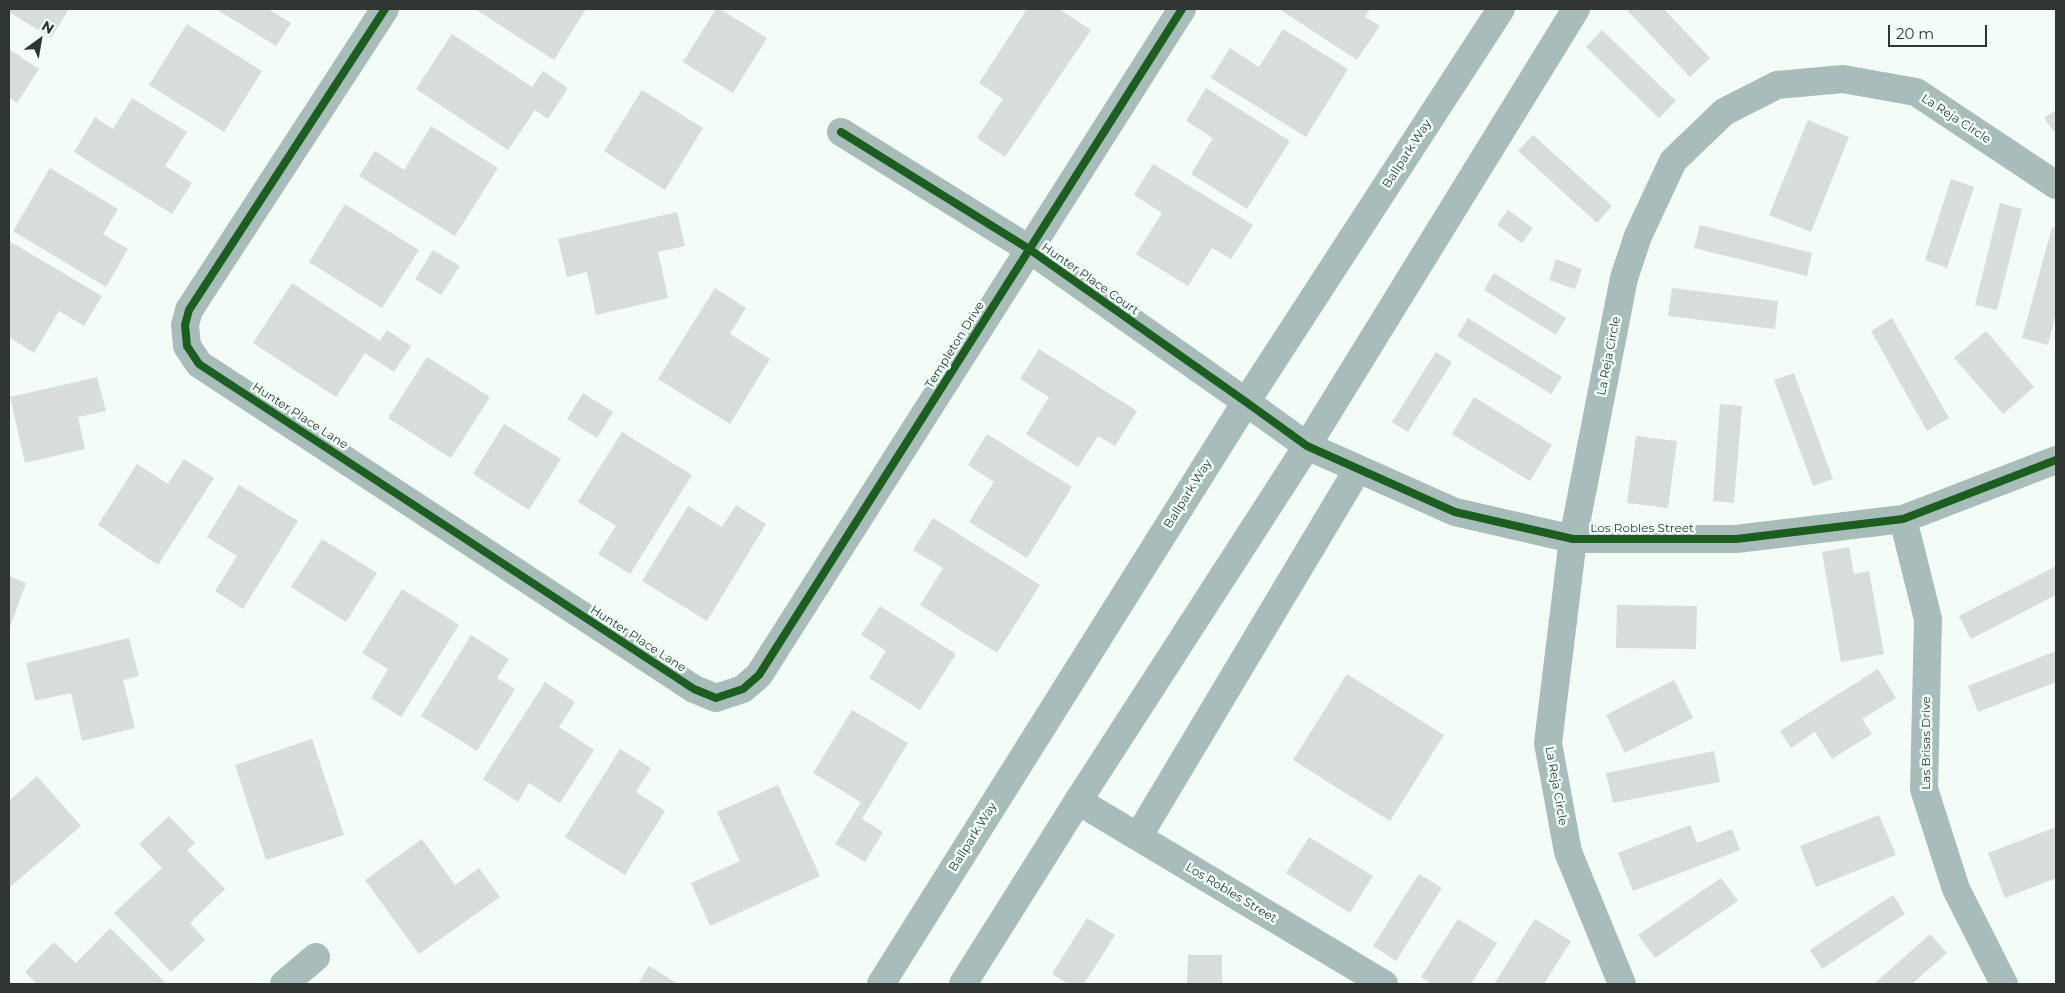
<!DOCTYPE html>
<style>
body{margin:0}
#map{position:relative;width:2065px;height:993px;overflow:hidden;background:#f4fcf8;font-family:Montserrat,sans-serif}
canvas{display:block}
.frame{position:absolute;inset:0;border:10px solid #2e3532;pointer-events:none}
.north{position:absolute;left:15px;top:15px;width:50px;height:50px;-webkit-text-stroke:4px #f1fff9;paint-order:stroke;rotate:32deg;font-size:14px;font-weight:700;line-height:20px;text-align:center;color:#2e3532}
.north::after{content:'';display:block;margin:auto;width:18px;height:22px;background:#2e3532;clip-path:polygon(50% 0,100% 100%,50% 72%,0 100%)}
.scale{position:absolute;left:1888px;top:25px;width:99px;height:22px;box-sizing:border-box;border:2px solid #2e3532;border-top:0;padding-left:6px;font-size:15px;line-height:18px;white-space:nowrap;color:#2e3532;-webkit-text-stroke:4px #f1fff9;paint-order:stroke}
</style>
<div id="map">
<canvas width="2065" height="993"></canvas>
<div class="frame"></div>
<div class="north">N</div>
<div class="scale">20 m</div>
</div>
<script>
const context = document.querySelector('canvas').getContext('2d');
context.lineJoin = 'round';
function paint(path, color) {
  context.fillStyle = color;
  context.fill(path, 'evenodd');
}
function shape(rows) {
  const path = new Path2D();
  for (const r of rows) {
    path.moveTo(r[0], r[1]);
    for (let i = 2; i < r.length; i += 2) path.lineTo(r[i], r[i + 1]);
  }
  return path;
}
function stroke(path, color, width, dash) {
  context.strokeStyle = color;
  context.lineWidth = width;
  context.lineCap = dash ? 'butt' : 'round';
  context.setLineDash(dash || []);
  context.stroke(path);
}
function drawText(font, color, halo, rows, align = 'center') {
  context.font = font + ' Montserrat,sans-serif';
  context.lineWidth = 5;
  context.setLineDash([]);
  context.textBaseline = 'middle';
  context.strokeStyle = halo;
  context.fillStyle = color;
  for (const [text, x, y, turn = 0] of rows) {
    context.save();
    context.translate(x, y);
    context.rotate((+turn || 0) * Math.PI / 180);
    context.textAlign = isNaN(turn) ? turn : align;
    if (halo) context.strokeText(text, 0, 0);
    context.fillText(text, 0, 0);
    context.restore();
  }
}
const building = shape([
 [9,9,69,9,51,38,9,12],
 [216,9,268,9,291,23,276,46],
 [475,9,586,9,554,60],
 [716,9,720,9,767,38,733,93,683,62],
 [1027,9,1059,9,1091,30,1005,157,977,138,1003,99,979,83],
 [1279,9,1370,9,1365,17,1380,26,1357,60],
 [1626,9,1664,9,1710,58,1690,77],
 [187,24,262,71,224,132,149,85],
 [1283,29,1348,69,1306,137,1211,78,1230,48,1259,67],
 [1602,30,1676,101,1659,118,1586,47],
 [452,34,532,87,543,71,568,88,548,119,535,110,508,150,416,89],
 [9,49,39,69,17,103,9,98],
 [1206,88,1290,141,1247,209,1191,174,1213,138,1186,121],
 [642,90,703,128,665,190,604,151],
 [132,98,187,132,165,166,192,183,172,214,74,152,95,117,113,129],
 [2056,110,2056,131,2054,132,2044,118],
 [1808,120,1849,137,1811,232,1769,215],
 [431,126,498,168,455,236,359,176,375,151,404,170],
 [1533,135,1612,206,1597,223,1518,151],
 [1153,164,1253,225,1231,259,1212,248,1188,286,1136,254,1162,213,1134,195],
 [50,168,118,209,103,234,128,249,106,287,13,231],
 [1951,179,1974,187,1947,268,1925,260],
 [2000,203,2022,209,1997,310,1975,305],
 [345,204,419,250,382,308,309,262],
 [1508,210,1533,228,1522,243,1497,225],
 [677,212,685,246,658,252,668,298,596,315,587,272,567,277,558,239],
 [1700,225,1812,253,1807,276,1694,248],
 [2052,227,2056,228,2056,313,2048,345,2022,338],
 [9,241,102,296,84,326,59,311,34,353,9,337],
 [433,250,460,266,441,295,415,279],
 [1556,259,1582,269,1575,289,1549,280],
 [1494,273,1566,318,1556,335,1484,290],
 [292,283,380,341,387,330,411,346,394,372,365,353,336,397,253,343],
 [715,288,746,308,730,334,770,359,730,424,658,379],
 [1672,288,1778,301,1775,329,1668,316],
 [1468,318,1562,377,1551,394,1457,336],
 [1892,318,1949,418,1927,431,1871,331],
 [1986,331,2034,387,2003,414,1954,358],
 [1039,349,1137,411,1115,446,1098,436,1078,467,1026,434,1049,397,1020,379],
 [1436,352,1452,362,1408,432,1392,422],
 [427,357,490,397,451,458,388,418],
 [1794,373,1833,479,1813,486,1774,380],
 [97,377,106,411,78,417,85,449,25,463,10,397],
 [583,393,613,412,597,438,567,419],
 [1474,397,1552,445,1530,481,1452,434],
 [1720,404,1742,406,1734,503,1713,501],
 [504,424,561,459,529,510,473,474],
 [622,432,692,475,630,574,598,554,616,526,578,502],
 [987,434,1072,487,1027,558,969,522,994,482,968,465],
 [1636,436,1677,441,1668,508,1627,503],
 [184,459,214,478,158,565,98,525,137,464,168,484],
 [239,485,298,521,243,609,215,591,237,556,207,537],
 [736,505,766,524,707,621,642,581,688,506,722,527],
 [933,518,1040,585,997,653,920,605,943,568,913,550],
 [322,539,377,573,346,622,291,587],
 [1849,547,1854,574,1869,571,1884,654,1841,662,1822,552],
 [2056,566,2056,595,1971,639,1959,616],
 [9,576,26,583,9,630],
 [402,589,459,625,401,717,371,698,388,669,362,653],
 [1617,605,1697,606,1696,649,1616,648],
 [880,606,956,654,920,710,869,678,886,651,861,635],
 [471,635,509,659,497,678,515,689,477,751,421,716],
 [129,638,139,676,123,680,135,728,82,741,71,693,35,701,26,663],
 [2056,651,2056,682,1978,712,1968,686],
 [1878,669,1896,698,1862,719,1872,734,1832,759,1815,732,1791,748,1780,731],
 [1347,674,1444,735,1390,821,1293,760],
 [1674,680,1693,718,1625,753,1606,715],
 [545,682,575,702,559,727,594,750,560,803,529,783,518,802,483,779],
 [852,710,908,743,862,819,883,832,865,862,835,844,861,802,813,773],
 [312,739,344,835,266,860,235,765],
 [620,749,651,768,636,792,665,811,625,875,565,837],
 [1714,751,1720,782,1613,803,1606,773],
 [37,776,81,826,9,888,9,801],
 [778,785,820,876,710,926,691,883,740,861,717,812],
 [1879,815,1896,855,1816,887,1800,846],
 [169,816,195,843,187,850,225,889,190,923,205,940,171,972,114,913,162,868,139,844],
 [1690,825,1697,843,1732,829,1740,850,1633,891,1618,853],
 [2056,827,2056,878,2005,898,1988,853],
 [1309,837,1373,876,1350,913,1286,873],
 [422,839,455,885,479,868,500,897,419,954,365,880],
 [1419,874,1442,888,1396,961,1373,946],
 [1721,878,1738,901,1655,958,1638,935],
 [1893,895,1905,914,1822,969,1810,950],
 [1087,918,1115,935,1084,984,1069,984,1052,974],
 [1458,919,1497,943,1471,984,1432,984,1421,977],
 [1535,919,1571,941,1544,984,1494,984],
 [110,928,165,982,162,984,37,984,25,972,54,942,76,963],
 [1930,934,1947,953,1912,984,1874,984],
 [1188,955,1222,955,1222,984,1187,984],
 [649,966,678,984,638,984]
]);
const minor = shape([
 [385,9,189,310,185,325,187,346,199,364,694,689,716,698,743,689,759,675,1182,9],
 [841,132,1029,249,1246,402,1307,446,1455,512,1573,539,1736,539,1903,519,2056,460],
 [1903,519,1928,619,1924,789,1956,889,2004,984],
 [1078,801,1384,984],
 [1138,837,1358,469],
 [284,984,316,957],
 [1622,984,1568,852,1548,743,1573,539,1624,278,1638,236,1673,161,1724,112,1777,85,1843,79,1916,92,2056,185]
]);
const major = shape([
 [881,984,1246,402,1501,9],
 [963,984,1078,801,1307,446,1576,9]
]);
const cycleway = shape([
 [385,9,189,310,185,325,187,346,199,364,694,689,716,698,743,689,759,675,1182,9],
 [841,132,1029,249,1246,402,1307,446,1455,512,1573,539,1736,539,1903,519,2056,460]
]);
const streetNames = [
 ["La Reja Circle",1956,119,33],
 ["Ballpark Way",1407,154,-57],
 ["Hunter Place Court",1090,279,35],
 ["Templeton Drive",955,345,-58],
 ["La Reja Circle",1609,356,-79],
 ["Hunter Place Lane",300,416,33],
 ["Ballpark Way",1188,494,-58],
 ["Los Robles Street",1642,528],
 ["Hunter Place Lane",638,639,33],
 ["Las Brisas Drive",1926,743,-90],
 ["La Reja Circle",1556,786,80],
 ["Ballpark Way",973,837,-58],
 ["Los Robles Street",1231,893,31]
];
paint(building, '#d7ddd9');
stroke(minor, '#a8bcba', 28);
stroke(major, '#a8bcba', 28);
stroke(cycleway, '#1b5e20', 8);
drawText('12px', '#2e3532', '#f1fff9', streetNames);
</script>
